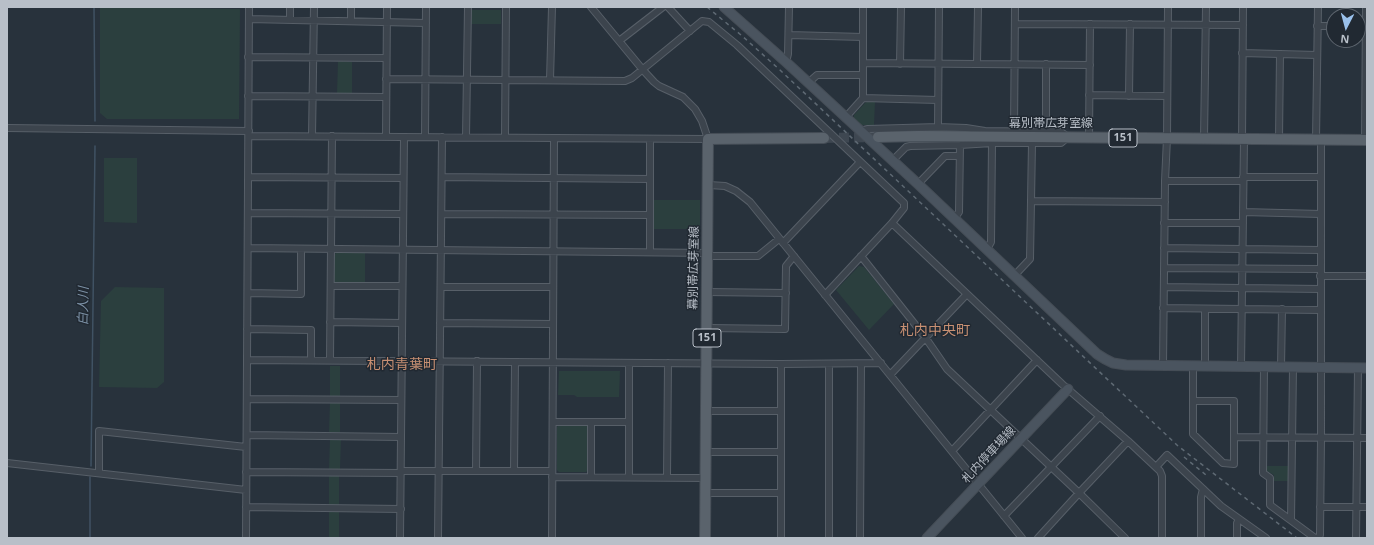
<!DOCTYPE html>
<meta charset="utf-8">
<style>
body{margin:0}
#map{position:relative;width:1374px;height:545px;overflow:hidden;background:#28323c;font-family:"Open Sans",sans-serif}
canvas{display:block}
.frame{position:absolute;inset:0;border:8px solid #b8bfc8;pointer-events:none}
.north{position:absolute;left:1326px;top:8px;width:40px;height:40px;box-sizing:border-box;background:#212932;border:1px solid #5d656e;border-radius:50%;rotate:186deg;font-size:11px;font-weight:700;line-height:16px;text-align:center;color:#b8bfc8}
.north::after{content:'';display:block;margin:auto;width:14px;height:18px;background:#99c0eb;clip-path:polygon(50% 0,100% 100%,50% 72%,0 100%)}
</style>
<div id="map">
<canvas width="1374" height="545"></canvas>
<div class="frame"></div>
<div class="north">N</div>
</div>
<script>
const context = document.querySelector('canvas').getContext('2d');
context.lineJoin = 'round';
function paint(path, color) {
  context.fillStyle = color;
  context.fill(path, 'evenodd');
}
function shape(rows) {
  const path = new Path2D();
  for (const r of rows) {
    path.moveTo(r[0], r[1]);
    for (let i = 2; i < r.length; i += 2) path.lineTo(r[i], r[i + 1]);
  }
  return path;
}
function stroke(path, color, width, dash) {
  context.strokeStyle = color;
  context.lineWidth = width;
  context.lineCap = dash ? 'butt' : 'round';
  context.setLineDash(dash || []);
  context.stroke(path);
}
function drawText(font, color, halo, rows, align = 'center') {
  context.font = font + ' "Open Sans","Noto Sans JP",sans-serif';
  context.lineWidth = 3;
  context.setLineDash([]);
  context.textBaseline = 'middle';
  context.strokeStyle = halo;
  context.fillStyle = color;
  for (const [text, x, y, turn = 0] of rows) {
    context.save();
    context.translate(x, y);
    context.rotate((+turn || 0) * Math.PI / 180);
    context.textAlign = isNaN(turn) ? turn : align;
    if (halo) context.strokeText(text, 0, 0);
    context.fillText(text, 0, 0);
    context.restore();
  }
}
const green = shape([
 [100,7,240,9,239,119,107,119,100,113],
 [471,10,501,10,501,24,471,24],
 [338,61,352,62,352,94,337,93],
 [867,102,875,102,874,125,861,125,854,119,854,115,865,103],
 [104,158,137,158,137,223,104,222],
 [654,200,700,200,700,229,654,229],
 [336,253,365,253,365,283,333,282,334,255],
 [859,266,864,267,894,304,869,330,836,290],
 [115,287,164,288,164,382,157,388,99,387,101,301],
 [330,366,340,366,340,396,330,396],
 [559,371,620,371,619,397,577,397,574,395,558,395],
 [330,402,340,403,340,432,329,432],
 [559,425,586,425,588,427,588,470,586,472,559,472,557,470,557,427],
 [330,439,341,439,340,469,329,469],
 [1267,466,1288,466,1288,481,1274,481,1274,475,1267,471],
 [329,475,339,475,339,506,329,506],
 [329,512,339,512,339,538,329,538]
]);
const stream = shape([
 [94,7,95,121],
 [91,466,95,146],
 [90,538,90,477]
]);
const primaryTunnel = shape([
 [824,138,874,137]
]);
const street = shape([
 [668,7,690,31],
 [249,19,426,23],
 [290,20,290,7],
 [351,21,351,7],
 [1015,24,1243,25],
 [1317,26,1334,26],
 [789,35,863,37],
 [619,41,663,7],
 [1242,53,1317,55],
 [248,57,386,58],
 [786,62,788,54,789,7],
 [863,63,1090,65],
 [900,64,901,7],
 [977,64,978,7],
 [386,79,625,81,632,78,702,21,709,22,737,45,904,203,904,208,892,223,825,295],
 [550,80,552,7],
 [808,83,817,75,863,75],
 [1089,95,1167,96],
 [248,96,386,97],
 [1129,96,1130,24],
 [863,98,938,100],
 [845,118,863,98,863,7],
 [938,127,939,7],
 [7,128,249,131],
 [860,131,868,129,938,127,966,128,985,131,1061,132,1068,137,1061,143,992,143,960,145,910,146,906,147,892,161],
 [1014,131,1015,7],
 [1046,131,1046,64],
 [249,136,708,139,702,121,695,109,683,97,659,86,654,82,643,70,591,7],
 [312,136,314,7],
 [386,137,387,7],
 [425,137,426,7],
 [466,137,468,7],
 [505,137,506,7],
 [1089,137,1090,24],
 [1204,138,1206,7],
 [1279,139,1280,54],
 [1316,139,1318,7],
 [1242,140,1243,7],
 [1365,140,1366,7],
 [249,177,403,178],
 [442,177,650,179],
 [1243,177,1321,177],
 [1165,181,1243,181],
 [918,184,945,156,959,156],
 [709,185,725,186,736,191,750,202,1022,538],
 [1031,201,1165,202],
 [1243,212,1321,214],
 [248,213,403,214],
 [442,214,650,215],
 [954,219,959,212,960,145],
 [892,223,1062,384,1128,441,1160,471,1162,476,1162,538],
 [1164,223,1243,223],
 [783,243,860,162],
 [248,248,708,253],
 [1164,248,1320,250],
 [987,249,991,242,992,143],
 [650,252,650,139],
 [708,256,758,256,779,239],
 [861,256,925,337,947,369,1079,493,1125,538],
 [1164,268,1320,269],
 [1014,276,1030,259,1032,143],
 [1320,276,1367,276],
 [331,286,402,286],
 [441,287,553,287],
 [1164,287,1320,289],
 [707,292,786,293],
 [248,293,301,294,301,249],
 [1163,308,1320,310],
 [330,322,402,323],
 [440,323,553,324],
 [707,328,785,329,786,266,794,256],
 [247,329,311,330,311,360],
 [247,360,781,364,881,363],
 [330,360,332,136],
 [629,363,629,477],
 [1163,365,1165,181,1167,138,1168,7],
 [1205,366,1205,309],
 [1241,366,1244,140],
 [1264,367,1263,473,1270,478,1270,505,1315,538],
 [1281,367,1282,309],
 [890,375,967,294],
 [247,399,401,400],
 [1193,401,1234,401,1234,464,1223,463,1193,434,1193,366],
 [707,411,781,411],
 [553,422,629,422],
 [247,435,401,437],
 [1234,437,1367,438],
 [952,451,1037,360],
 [706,452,781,452],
 [7,463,246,490],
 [1156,467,1167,455,1221,506,1266,538],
 [401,471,552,471],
 [476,471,477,361],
 [514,471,515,362],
 [246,472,401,473],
 [99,473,99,431,246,447],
 [552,477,706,478],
 [591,477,591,422],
 [667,477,668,363],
 [706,493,781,493],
 [246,507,401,509],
 [1320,507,1367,507],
 [1004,516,1100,416],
 [1291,520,1293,367],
 [246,538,249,7],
 [400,538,404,137],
 [438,538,442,137],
 [552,538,554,138],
 [781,538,781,364],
 [829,538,829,364],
 [860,538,861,364],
 [1038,538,1079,493,1128,441],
 [1201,538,1201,497,1203,489],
 [1237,538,1237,523,1239,519],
 [1318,538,1320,535,1321,438,1321,139],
 [1356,538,1358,368]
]);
const secondary = shape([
 [724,7,786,62,918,184,1097,354,1105,359,1113,363,1126,365,1367,368],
 [927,538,1068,389]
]);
const primary = shape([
 [878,137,919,136,1367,140],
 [705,538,708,139,824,138]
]);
const rail = shape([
 [707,7,741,35,780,70,1178,446,1297,538],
 [1184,457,1206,475]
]);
const shields = [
 [1123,138,28],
 [707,338,28]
];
const shieldNames = [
 ["151",1123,138],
 ["151",707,338]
];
const streetNames = [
 ["幕別帯広芽室線",1051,124],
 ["幕別帯広芽室線",694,268,-89],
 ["札内停車場線",989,455,-47]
];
const waterNames = [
 ["白人川",84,306,-89]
];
const quarterNames = [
 ["札内中央町",935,331],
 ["札内青葉町",402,365]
];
paint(green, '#2b3f3e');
stroke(stream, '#405263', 1.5);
stroke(primaryTunnel, '#3e4751', 10, [10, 5]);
stroke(street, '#575f68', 8);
stroke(secondary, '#454d56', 11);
stroke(primary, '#454d56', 12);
stroke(street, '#3c444d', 6);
stroke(secondary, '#4a545f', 9);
stroke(primary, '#5a636c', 10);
stroke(rail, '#5e6973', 1.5, [4, 4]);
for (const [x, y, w] of shields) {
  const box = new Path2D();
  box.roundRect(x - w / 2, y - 9, w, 18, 3);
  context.fillStyle = '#212932';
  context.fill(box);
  stroke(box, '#b8bfc8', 1);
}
drawText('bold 11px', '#b8bfc8', null, shieldNames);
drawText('12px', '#b8bfc8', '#212932', streetNames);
drawText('italic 13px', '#7d92a7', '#212932', waterNames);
drawText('14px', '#c89073', '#212932', quarterNames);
</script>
